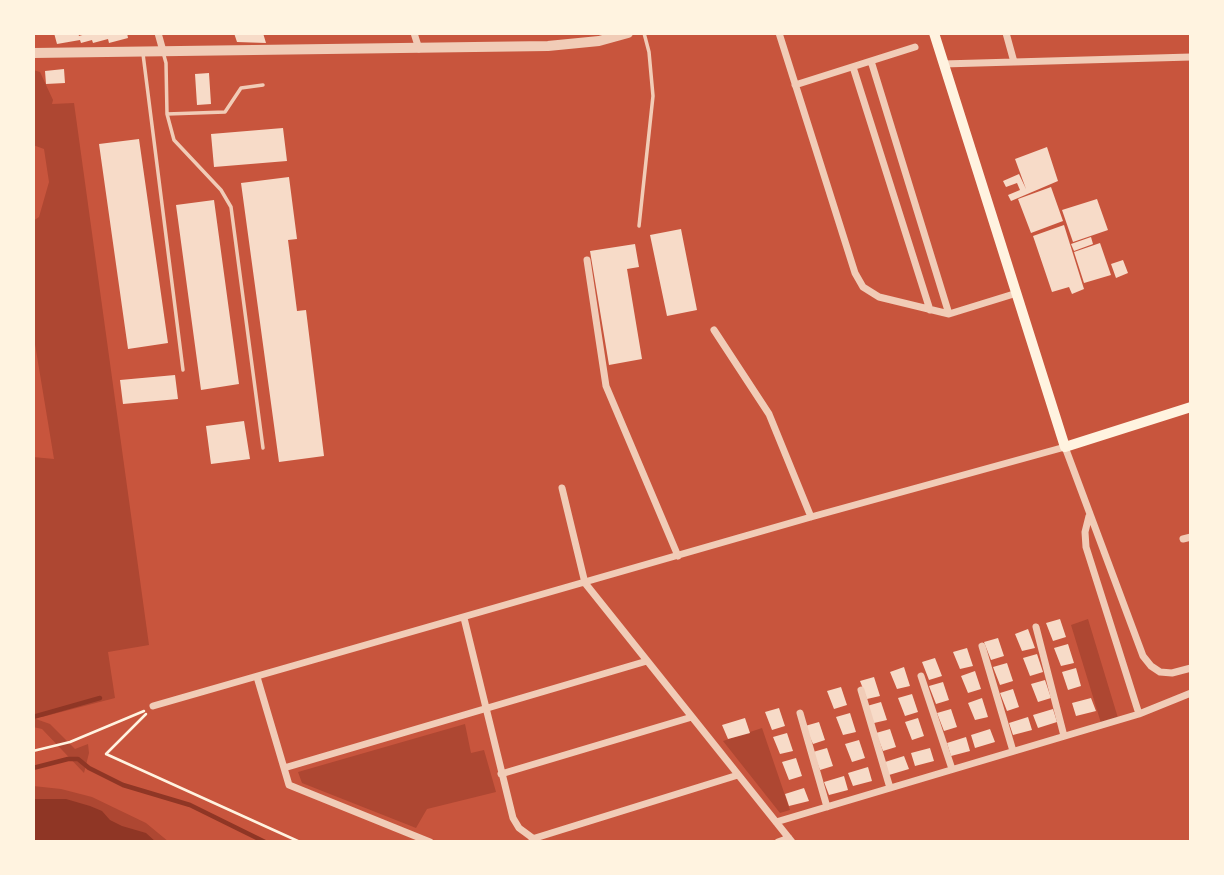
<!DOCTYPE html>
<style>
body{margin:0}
#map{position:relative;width:1224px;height:875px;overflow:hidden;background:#c8553d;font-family:Quicksand,sans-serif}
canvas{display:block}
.frame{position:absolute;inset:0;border:35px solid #fff3e0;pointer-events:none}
</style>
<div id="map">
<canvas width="1224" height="875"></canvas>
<div class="frame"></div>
</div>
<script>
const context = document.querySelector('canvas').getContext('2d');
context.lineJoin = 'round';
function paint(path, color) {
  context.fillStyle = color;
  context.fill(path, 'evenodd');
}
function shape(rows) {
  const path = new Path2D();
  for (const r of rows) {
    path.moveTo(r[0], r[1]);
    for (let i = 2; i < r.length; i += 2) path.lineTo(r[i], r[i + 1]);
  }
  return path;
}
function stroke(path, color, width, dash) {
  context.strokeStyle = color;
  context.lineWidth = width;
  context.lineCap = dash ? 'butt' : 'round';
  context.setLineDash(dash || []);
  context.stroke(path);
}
const green = shape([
 [33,70,40,72,53,100,52,104,74,103,149,645,108,652,115,698,42,717,33,713,33,457,54,459,33,332,33,221,39,217,49,182,44,149,33,145],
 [1088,619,1118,718,1101,723,1071,625],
 [33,718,50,724,75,749,88,744,89,753,84,773,42,729,33,727],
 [465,724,471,753,484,750,496,792,427,809,416,828,302,783,298,772],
 [762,728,790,810,780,813,723,741],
 [33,786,61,789,92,797,146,823,169,842,33,842]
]);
const water = shape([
 [33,799,66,799,90,806,102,811,110,820,122,826,146,833,156,842,33,842]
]);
const stream = shape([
 [33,717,100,698],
 [33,768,68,759,78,759,89,768,123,785,190,805,265,842]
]);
const building = shape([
 [54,33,78,33,79,36,89,33,127,33,128,38,109,43,108,39,93,43,92,40,81,43,80,40,57,44],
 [234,33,263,33,266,43,237,42],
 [64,69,65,83,46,84,45,71],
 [209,73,211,104,197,105,195,74],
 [283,128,287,161,214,167,211,134],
 [139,139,168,343,128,349,99,144],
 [1047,147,1058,181,1011,201,1008,195,1020,190,1017,183,1006,187,1003,181,1019,174,1026,189,1015,159],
 [289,177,297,239,288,240,297,311,306,310,324,456,279,462,241,183],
 [1051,187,1063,221,1031,233,1018,199],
 [1097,199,1108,230,1073,242,1062,210],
 [214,200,239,384,201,390,176,205],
 [1064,225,1084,289,1072,294,1069,287,1052,292,1033,236],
 [681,229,697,310,667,316,650,235],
 [1091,237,1093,244,1074,251,1071,244],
 [1100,243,1111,275,1084,283,1074,252],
 [635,244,639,267,627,269,642,359,609,365,590,251],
 [1123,260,1128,273,1116,278,1111,264],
 [175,375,178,399,123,404,120,380],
 [244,421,250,459,211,464,206,426],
 [1060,619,1066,637,1053,641,1046,623],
 [1028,629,1035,648,1022,651,1015,634],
 [998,638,1004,656,991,660,984,642],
 [1068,644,1074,663,1061,666,1054,648],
 [967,648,973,666,960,669,953,652],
 [1037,654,1043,672,1030,676,1023,658],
 [935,658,942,676,929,680,922,662],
 [1007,663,1013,681,1000,685,993,667],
 [904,667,910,686,897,689,890,672],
 [1076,668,1081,686,1068,690,1062,672],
 [975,671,981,689,968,693,961,676],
 [874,677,880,696,867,699,860,681],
 [1045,680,1051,698,1038,702,1031,684],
 [943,682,949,700,936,704,929,686],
 [841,687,847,705,834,709,827,691],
 [1013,689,1019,707,1007,711,1000,693],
 [912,694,918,712,905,716,898,698],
 [982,698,988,717,975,720,968,703],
 [1091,698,1096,711,1076,716,1072,703],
 [881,702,887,720,874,723,867,706],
 [779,708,785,726,772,730,765,712],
 [951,709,957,727,944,731,937,713],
 [1053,709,1057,722,1038,728,1033,715],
 [850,713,856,732,843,735,836,717],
 [1028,717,1032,730,1013,735,1009,723],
 [745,718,750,733,728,739,722,725],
 [918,718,924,736,912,740,905,722],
 [819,722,825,740,813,744,805,726],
 [890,729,896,747,883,751,876,733],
 [990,729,995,742,975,748,971,735],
 [787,733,793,751,780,754,773,737],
 [966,737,970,751,951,756,947,743],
 [859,740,865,758,852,762,845,744],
 [827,748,833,766,820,770,813,752],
 [930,748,934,761,915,766,911,753],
 [904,756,909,769,889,775,885,762],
 [796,758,802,776,789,780,782,762],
 [868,767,872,781,853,786,848,773],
 [844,776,848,790,829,795,824,782],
 [804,788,809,801,789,806,785,794]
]);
const path = shape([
 [146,714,106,754,300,842],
 [33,751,70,742,144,711]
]);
const service = shape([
 [163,52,166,63,167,114,174,140,221,190,231,207,263,448],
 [143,54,183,370],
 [167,114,225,112,241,88,263,85],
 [639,226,653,96,649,52,644,33]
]);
const minor = shape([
 [158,33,163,51],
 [414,33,419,49],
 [779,33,855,273,863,287,879,297,949,314,1017,293],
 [1006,33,1014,62],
 [871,61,949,314],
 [943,64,1191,57],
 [853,67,930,310],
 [795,85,915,47],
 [587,260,606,386,678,556],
 [714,330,769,414,811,517],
 [562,488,585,583,792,842],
 [1089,516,1085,532,1086,547,1139,714],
 [1183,539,1191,537],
 [464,618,513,818,519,828,538,842],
 [1036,627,1064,736],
 [982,646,1013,751],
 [921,676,952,769],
 [257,677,284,768,647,661],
 [861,690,890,788],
 [153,706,811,517,1065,447,1143,656,1151,666,1160,672,1172,673,1191,668],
 [800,713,827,807],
 [284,768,289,785,430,842],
 [501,774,692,717],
 [776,822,1139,714,1191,693],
 [532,839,738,775],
 [778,842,789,838]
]);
const tertiary = shape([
 [33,53,548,46,599,41,628,33]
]);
const secondary = shape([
 [934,33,1065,447,1191,407]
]);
paint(green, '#ae4732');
paint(water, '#8f3625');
stroke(stream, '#8f3625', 4.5);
paint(building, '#f7dbc8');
stroke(path, '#fff3e0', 2.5);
stroke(service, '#f1ccb7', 3.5);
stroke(minor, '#f1ccb7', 7);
stroke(tertiary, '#f1ccb7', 10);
stroke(secondary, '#fff3e0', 10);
</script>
